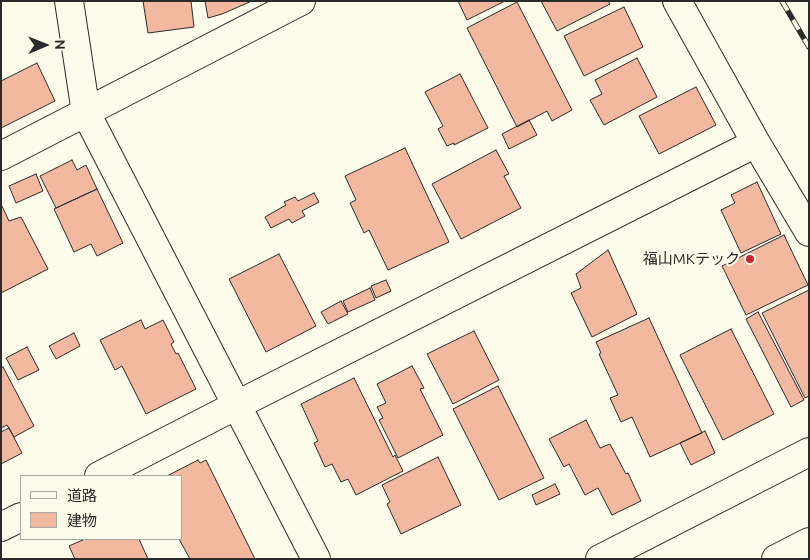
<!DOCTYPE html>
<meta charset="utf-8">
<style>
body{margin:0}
#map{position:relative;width:810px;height:560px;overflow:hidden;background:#fdfbea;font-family:Ubuntu,"Noto Sans JP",sans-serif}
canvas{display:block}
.frame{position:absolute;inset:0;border:2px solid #2b2b2b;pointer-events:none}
.legend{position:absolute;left:20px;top:475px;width:162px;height:65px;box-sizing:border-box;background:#fdfbea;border:1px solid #a9a89e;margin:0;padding:6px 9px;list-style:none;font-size:15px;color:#2b2b2b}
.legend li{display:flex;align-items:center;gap:10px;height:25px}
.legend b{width:25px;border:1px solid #a9a89e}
.north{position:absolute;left:20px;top:20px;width:50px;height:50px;-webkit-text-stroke:4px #fdfbea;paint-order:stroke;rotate:89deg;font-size:14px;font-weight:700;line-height:20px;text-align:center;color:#2b2b2b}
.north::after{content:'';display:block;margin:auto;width:18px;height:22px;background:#2b2b2b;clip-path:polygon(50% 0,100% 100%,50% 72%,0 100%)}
</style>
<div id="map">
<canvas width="810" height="560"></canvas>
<div class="frame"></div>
<ul class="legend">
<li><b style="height:6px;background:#fdfbea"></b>道路</li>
<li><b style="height:14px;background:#f2b8a0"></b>建物</li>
</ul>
<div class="north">N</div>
</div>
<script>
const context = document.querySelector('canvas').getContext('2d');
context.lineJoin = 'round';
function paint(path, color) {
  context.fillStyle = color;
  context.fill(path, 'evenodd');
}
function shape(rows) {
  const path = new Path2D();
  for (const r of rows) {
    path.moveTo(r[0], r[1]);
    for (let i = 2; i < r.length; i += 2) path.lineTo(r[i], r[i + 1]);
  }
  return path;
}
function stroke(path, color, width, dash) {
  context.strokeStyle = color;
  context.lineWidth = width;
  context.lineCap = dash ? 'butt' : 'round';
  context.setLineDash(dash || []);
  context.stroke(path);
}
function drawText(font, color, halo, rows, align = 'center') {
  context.font = font + ' Ubuntu,"Noto Sans JP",sans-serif';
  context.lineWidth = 4;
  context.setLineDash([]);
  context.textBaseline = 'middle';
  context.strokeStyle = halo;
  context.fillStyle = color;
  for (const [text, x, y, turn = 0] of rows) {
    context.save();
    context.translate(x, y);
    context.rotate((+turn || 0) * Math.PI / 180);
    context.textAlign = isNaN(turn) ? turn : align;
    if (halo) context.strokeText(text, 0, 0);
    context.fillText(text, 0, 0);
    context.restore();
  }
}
const building = shape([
 [143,1,191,1,194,27,148,33,143,1],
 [205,1,252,1,222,14,208,18,205,1],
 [458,1,505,1,467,20,458,1],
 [541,1,608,1,610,4,557,31,541,1],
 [517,2,572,110,552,121,547,111,517,127,467,28,517,2],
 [624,7,643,47,584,76,564,36,624,7],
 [637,58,657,97,604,125,590,100,602,94,595,80,637,58],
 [37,63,55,101,1,128,1,81,37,63],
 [460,74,488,128,454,145,454,143,447,146,438,129,443,126,425,92,460,74],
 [696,87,716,125,659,154,639,116,696,87],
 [529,120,537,135,509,149,502,134,529,120],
 [405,148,449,242,388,270,369,230,364,233,350,203,356,200,345,176,405,148],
 [496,150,509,174,504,176,521,208,461,239,432,184,496,150],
 [72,160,77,170,86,165,97,189,56,208,40,176,72,160],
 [36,174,43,191,16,203,9,186,36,174],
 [757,182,781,234,741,253,721,210,735,203,731,195,757,182],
 [97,189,123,243,97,256,91,244,74,252,54,209,97,189],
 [314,193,319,202,302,211,305,216,292,223,289,219,271,228,265,217,286,205,284,202,295,197,298,201,314,193],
 [1,204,9,221,21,217,48,269,1,293,1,204],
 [784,235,808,285,746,315,722,266,784,235],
 [608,250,637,314,592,337,571,293,581,288,576,274,608,250],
 [279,254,316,326,266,352,229,279,279,254],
 [386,280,391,291,376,298,371,286,386,280],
 [370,288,375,300,348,312,343,301,370,288],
 [809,290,809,396,805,398,762,313,809,290],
 [341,301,348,314,328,324,321,312,341,301],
 [758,312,804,400,791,407,746,319,758,312],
 [649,318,702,433,650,457,632,417,621,422,610,398,618,395,599,354,601,353,596,342,649,318],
 [141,320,145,329,163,320,174,342,171,344,176,354,178,353,196,389,146,414,122,366,115,370,100,340,141,320],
 [731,329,774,414,723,440,680,355,731,329],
 [474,331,499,380,453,404,427,354,474,331],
 [74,333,80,346,56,359,49,346,74,333],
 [27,347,39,370,18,380,6,358,27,347],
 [412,366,424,388,420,389,443,435,398,458,379,420,383,418,377,407,386,403,377,384,412,366],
 [3,367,34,426,14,437,7,425,1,428,1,368,3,367],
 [354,378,393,457,395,455,403,471,356,495,348,479,341,482,332,464,325,467,314,443,318,441,301,404,354,378],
 [498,386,544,478,499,500,453,409,498,386],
 [586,420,600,448,610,444,626,474,628,473,641,501,612,515,598,488,585,495,569,464,564,467,549,439,586,420],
 [9,428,22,453,1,464,1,432,9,428],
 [705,431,715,453,691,465,680,443,705,431],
 [438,457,461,505,401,534,387,504,390,502,382,485,438,457],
 [198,460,200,463,206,460,255,559,190,559,179,539,181,539,181,476,167,476,198,460],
 [555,484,560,494,536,505,532,495,555,484],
 [85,539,139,539,148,559,75,559,69,546,85,539]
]);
const minor = shape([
 [69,1,86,113,316,559],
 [677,1,756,143,809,232],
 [1,156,301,1],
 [99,476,237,405,756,143],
 [1,527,21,517],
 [600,559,809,452]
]);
const tertiary = shape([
 [776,559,809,542]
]);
const rail = shape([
 [782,1,809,47]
]);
const markers = [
 [750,259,5,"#c62828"]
];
const poiNames = [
 ["福山MKテック",740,259]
];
paint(building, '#f2b8a0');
stroke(building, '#2b2b2b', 1);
stroke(minor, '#2b2b2b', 30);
stroke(tertiary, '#2b2b2b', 30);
stroke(minor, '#fdfbea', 28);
stroke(tertiary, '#fdfbea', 28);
stroke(rail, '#2b2b2b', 5.5);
stroke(rail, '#fdfbea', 4, [11]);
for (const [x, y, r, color] of markers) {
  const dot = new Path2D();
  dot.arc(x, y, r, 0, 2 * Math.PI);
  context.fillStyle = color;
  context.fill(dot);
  stroke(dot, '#fdfbea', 2);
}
drawText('15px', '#2b2b2b', '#fdfbea', poiNames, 'right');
</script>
